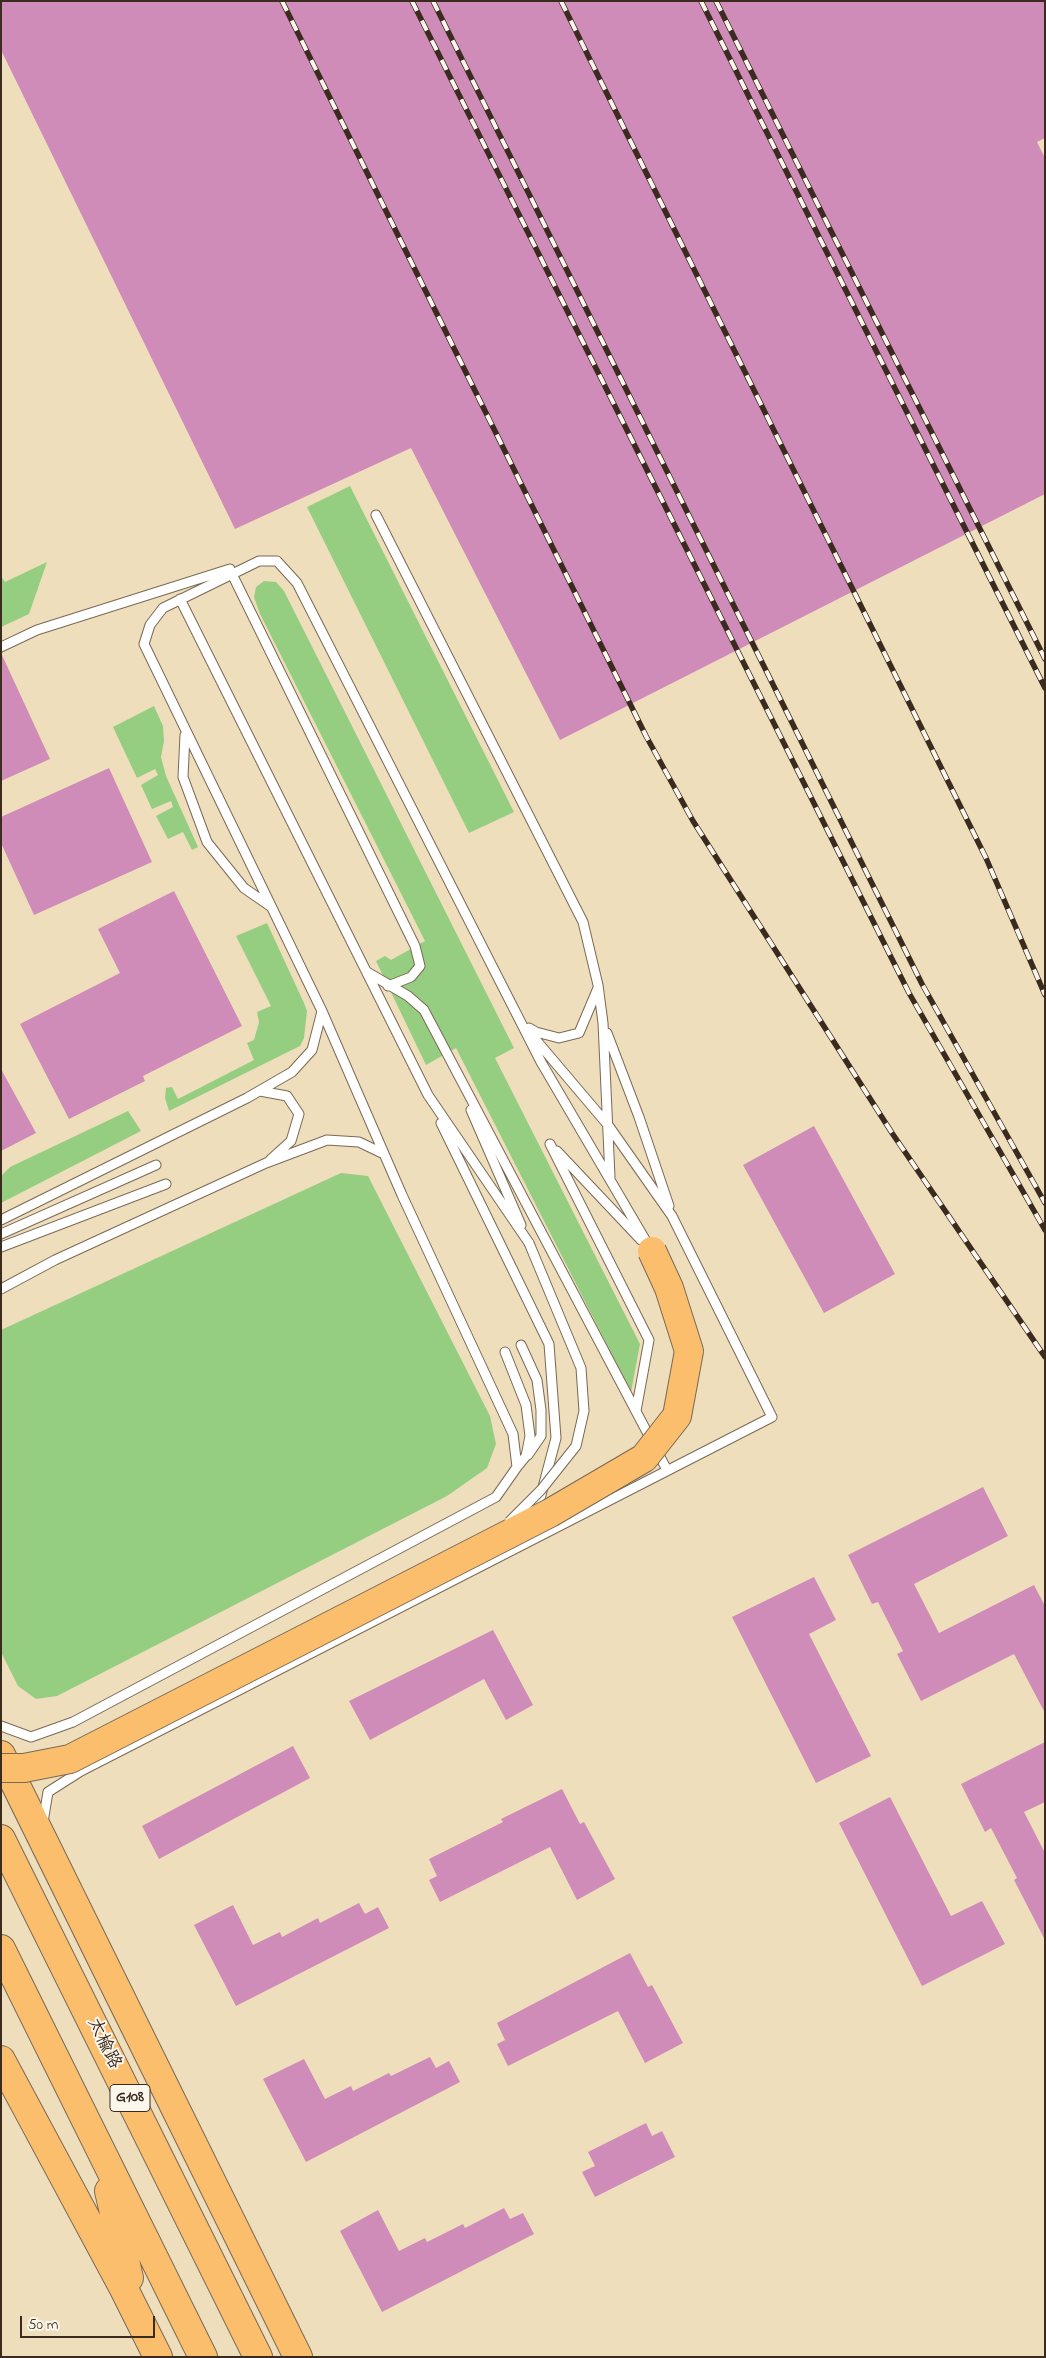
<!DOCTYPE html>
<meta charset="utf-8">
<style>
body{margin:0}
#map{position:relative;width:1046px;height:2358px;overflow:hidden;background:#eedebc;font-family:"Indie Flower",sans-serif}
canvas{display:block}
.frame{position:absolute;inset:0;border:2px solid #3b2a1e;pointer-events:none}
.scale{position:absolute;left:20px;top:2316px;width:135px;height:22px;box-sizing:border-box;border:2px solid #3b2a1e;border-top:0;padding-left:6px;font-size:15px;line-height:18px;white-space:nowrap;color:#3b2a1e;-webkit-text-stroke:4px #fbf7ec;paint-order:stroke}
</style>
<div id="map">
<canvas width="1046" height="2358"></canvas>
<div class="frame"></div>
<div class="scale">50 m</div>
</div>
<script>
const context = document.querySelector('canvas').getContext('2d');
context.lineJoin = 'round';
function paint(path, color) {
  context.fillStyle = color;
  context.fill(path, 'evenodd');
}
function shape(rows) {
  const path = new Path2D();
  for (const r of rows) {
    path.moveTo(r[0], r[1]);
    for (let i = 2; i < r.length; i += 2) path.lineTo(r[i], r[i + 1]);
  }
  return path;
}
function stroke(path, color, width, dash) {
  context.strokeStyle = color;
  context.lineWidth = width;
  context.lineCap = dash ? 'butt' : 'round';
  context.setLineDash(dash || []);
  context.stroke(path);
}
function drawText(font, color, halo, rows, align = 'center') {
  context.font = font + ' "Indie Flower","LXGW WenKai TC",sans-serif';
  context.lineWidth = 4;
  context.setLineDash([]);
  context.textBaseline = 'middle';
  context.strokeStyle = halo;
  context.fillStyle = color;
  for (const [text, x, y, turn = 0] of rows) {
    context.save();
    context.translate(x, y);
    context.rotate((+turn || 0) * Math.PI / 180);
    context.textAlign = isNaN(turn) ? turn : align;
    if (halo) context.strokeText(text, 0, 0);
    context.fillText(text, 0, 0);
    context.restore();
  }
}
const green = shape([
 [350,486,514,812,469,833,307,507],
 [47,562,29,614,1,627,1,576,5,582],
 [264,581,276,582,284,591,514,1048,495,1058,640,1344,631,1392,456,1048,426,1065,376,961,385,956,391,960,425,941,260,614,254,597,256,587],
 [154,706,163,726,164,741,161,757,166,776,198,847,192,850,183,832,168,839,156,816,173,807,171,801,152,809,141,785,158,775,155,769,137,778,113,727],
 [267,923,304,1003,307,1011,304,1038,300,1046,169,1111,165,1098,166,1088,172,1087,178,1099,254,1060,247,1043,254,1040,259,1022,257,1012,271,1006,236,936],
 [128,1111,141,1131,1,1203,1,1176,10,1167],
 [341,1173,368,1176,490,1416,496,1444,487,1468,447,1496,57,1696,36,1699,18,1686,1,1652,1,1330]
]);
const building = shape([
 [1,1,1045,1,1045,138,1037,142,1045,158,1045,494,560,740,411,448,235,529,1,50],
 [1,653,50,759,1,781],
 [109,768,152,862,34,915,1,843,1,817],
 [174,891,242,1026,143,1076,145,1081,69,1119,20,1024,120,973,98,929],
 [1,1069,36,1133,1,1151],
 [814,1126,895,1274,824,1313,743,1165],
 [983,1487,1008,1536,914,1584,939,1633,1034,1585,1045,1606,1045,1713,1014,1654,921,1701,897,1654,903,1651,878,1602,872,1604,848,1555],
 [814,1577,836,1620,809,1634,871,1756,816,1783,732,1617],
 [493,1630,533,1705,506,1720,484,1679,370,1740,349,1701],
 [1045,1742,1045,1802,1024,1812,1045,1853,1045,1940,1014,1880,1017,1878,991,1828,985,1832,961,1784],
 [293,1746,310,1778,159,1859,142,1826],
 [562,1789,580,1824,584,1822,615,1879,577,1900,550,1847,440,1902,429,1880,437,1876,429,1859,503,1822,501,1819],
 [890,1797,951,1916,982,1901,1005,1944,922,1986,839,1823],
 [359,1903,365,1914,378,1907,389,1928,236,2006,194,1925,233,1905,253,1945,280,1932,282,1937,318,1918,320,1923],
 [630,1953,648,1987,652,1985,683,2043,645,2063,618,2011,508,2066,497,2044,505,2040,497,2023],
 [430,2057,436,2068,449,2061,460,2082,306,2162,263,2079,304,2059,325,2099,351,2086,353,2091,389,2073,391,2076],
 [646,2123,652,2136,662,2131,675,2157,595,2197,582,2172,595,2166,588,2152],
 [504,2208,510,2219,523,2213,534,2234,382,2312,340,2231,378,2210,399,2251,425,2238,427,2242,463,2224,465,2228]
]);
const service = shape([
 [376,515,583,922,598,985,603,1023,610,1177],
 [232,574,415,946,420,966,411,977,388,986],
 [180,599,428,1095,529,1243],
 [1,647,37,630,230,569],
 [185,735,183,777,207,842,244,888,270,906],
 [367,972,408,996,424,1010,667,1470],
 [529,1028,536,1032,559,1038,579,1033,598,988],
 [607,1033,639,1117,669,1206],
 [260,1091,287,1096,299,1114,291,1141,270,1160],
 [471,1110,521,1225],
 [441,1123,549,1344,556,1438,536,1514],
 [550,1144,649,1340,636,1411],
 [557,1151,641,1240],
 [1,1220,247,1098,292,1072,312,1050,322,1011,144,644,150,625,163,608,259,561,277,561,297,583,541,1062,650,1248],
 [1,1234,156,1165],
 [1,1247,166,1184],
 [1,1289,55,1260,266,1163,327,1140,359,1142,384,1154],
 [521,1345,537,1380,541,1410,541,1436,528,1455],
 [505,1352,526,1405,530,1436,526,1456,517,1467],
 [1,1726,31,1737,73,1722,496,1497,517,1467,513,1434,402,1195,322,1011],
 [43,1822,48,1792,81,1771,772,1417,672,1216,608,1125,530,1033]
]);
const trunk = shape([
 [1,1755,298,2357],
 [1,1839,258,2357],
 [1,1949,203,2357],
 [1,2060,124,2289,158,2357],
 [109,2191,129,2278]
]);
const rail = shape([
 [282,1,646,736,693,821,892,1133,1045,1357],
 [412,1,909,993,1045,1230],
 [433,1,922,984,1045,1203],
 [561,1,986,858,1045,995],
 [701,1,1045,688],
 [716,1,1045,659]
]);
const serviceBridge = shape([
 [509,1522,541,1490,576,1446,584,1411,581,1368,529,1243]
]);
const trunkBridge = shape([
 [1,1768,24,1768,70,1759,550,1513,644,1458,677,1416,689,1351,669,1288,652,1251]
]);
const shields = [
 [130,2098,40]
];
const shieldNames = [
 ["G108",130,2098]
];
const streetNames = [
 ["太榆路",103,2044,64]
];
paint(green, '#96ce81');
paint(building, '#d08cb8');
stroke(service, '#7a6955', 11);
stroke(trunk, '#7a6955', 30);
stroke(service, '#fff', 9);
stroke(trunk, '#fabe6d', 28);
stroke(rail, '#3b2a1e', 5.5);
stroke(rail, '#fbf7ec', 4, [11]);
stroke(serviceBridge, '#7a6955', 11, []);
stroke(trunkBridge, '#7a6955', 30, []);
stroke(serviceBridge, '#fff', 9);
stroke(trunkBridge, '#fabe6d', 28);
for (const [x, y, w] of shields) {
  const box = new Path2D();
  box.roundRect(x - w / 2, y - 13.5, w, 27, 4);
  context.fillStyle = '#fbf7ec';
  context.fill(box);
  stroke(box, '#3b2a1e', 1);
}
drawText('bold 16px', '#3b2a1e', null, shieldNames);
drawText('18px', '#3b2a1e', '#fbf7ec', streetNames);
</script>
